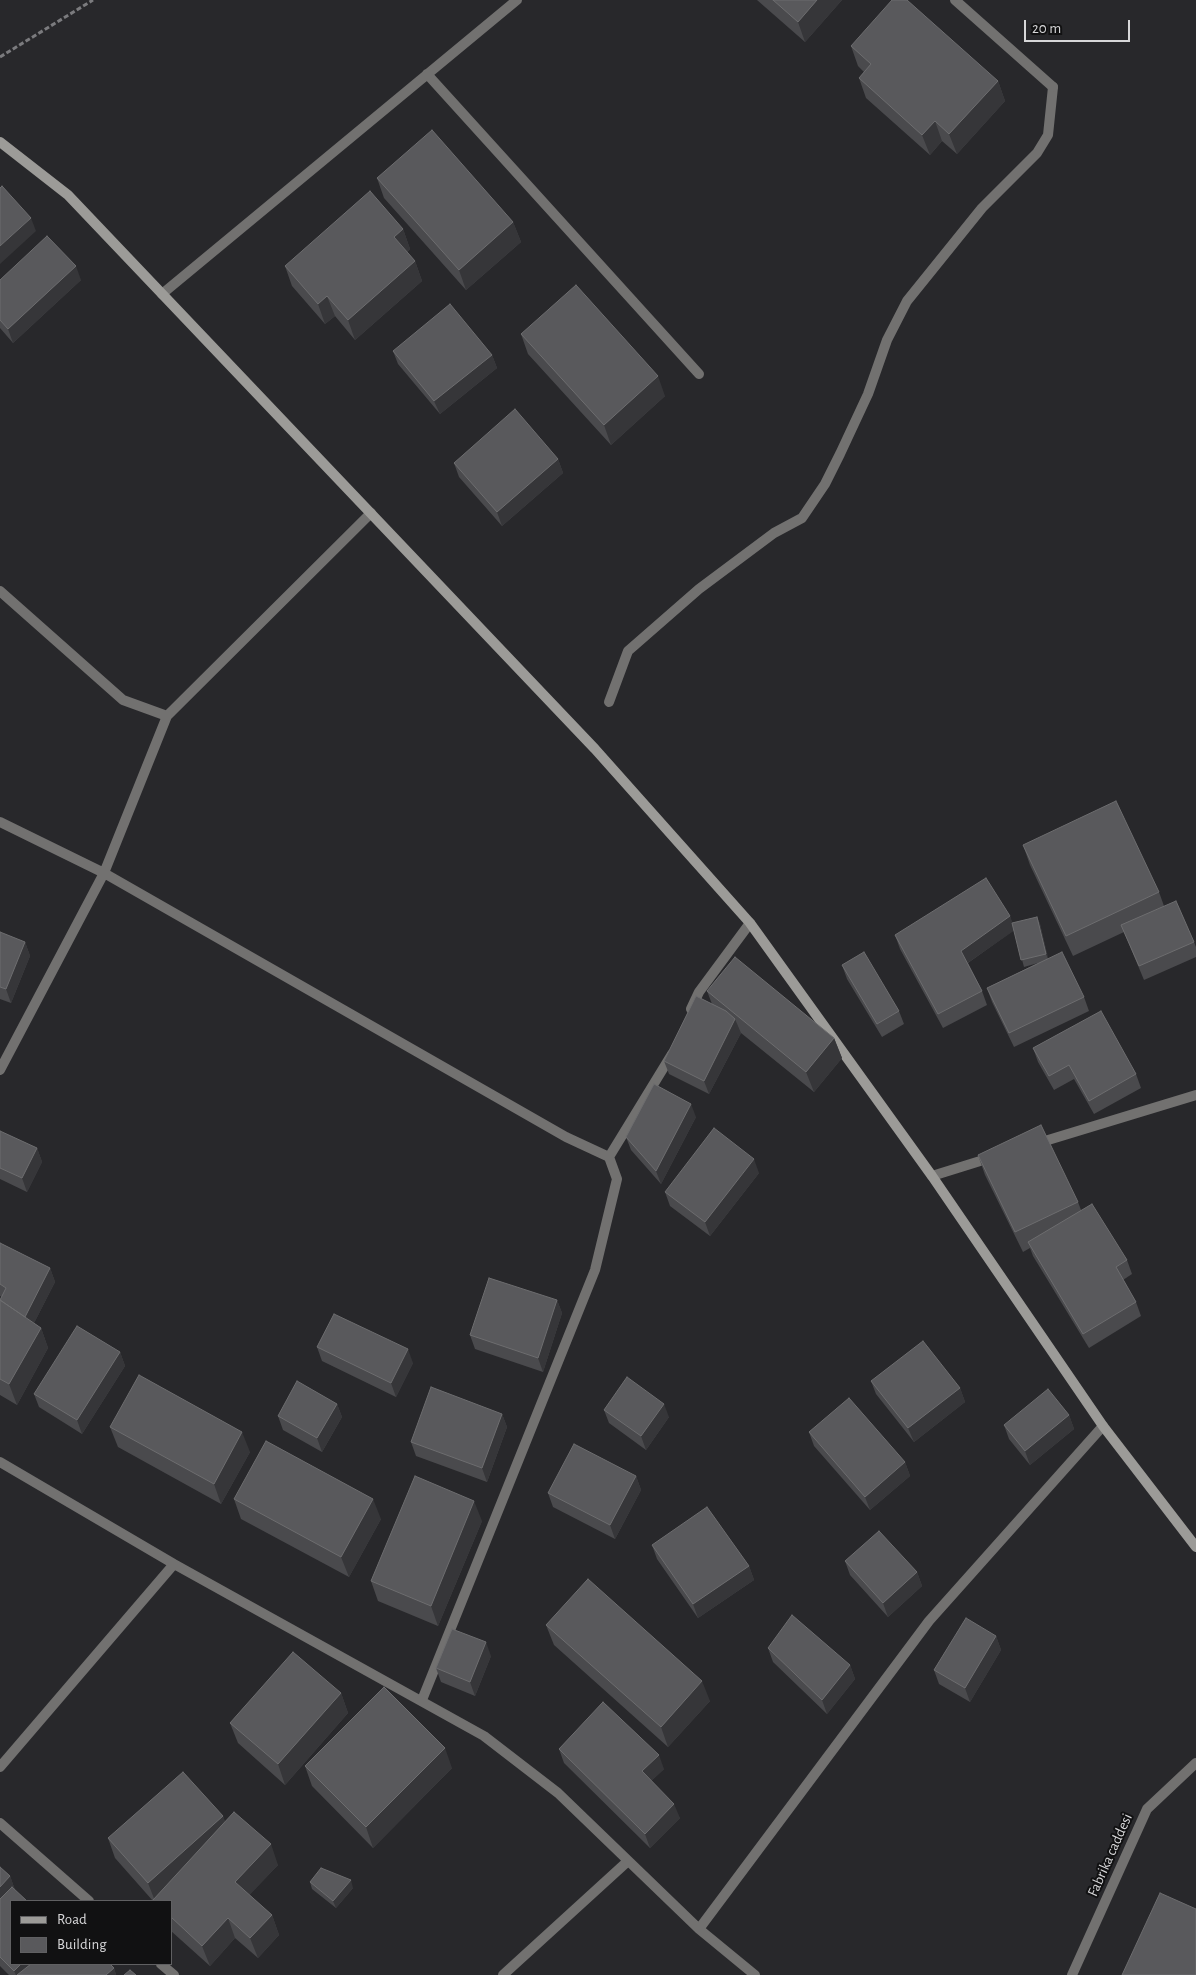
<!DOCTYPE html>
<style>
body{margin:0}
#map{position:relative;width:1196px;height:1975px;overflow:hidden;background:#28282b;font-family:"Alegreya Sans",sans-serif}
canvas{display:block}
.legend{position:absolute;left:10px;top:1900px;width:162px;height:65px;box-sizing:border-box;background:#111112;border:1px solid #606062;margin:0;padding:6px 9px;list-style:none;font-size:15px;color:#d7d7d9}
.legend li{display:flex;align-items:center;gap:10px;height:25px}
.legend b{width:25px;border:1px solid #606062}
.scale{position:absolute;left:1024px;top:20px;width:106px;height:22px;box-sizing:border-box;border:2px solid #d7d7d9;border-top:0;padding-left:6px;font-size:15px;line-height:18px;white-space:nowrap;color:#d7d7d9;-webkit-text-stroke:4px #111112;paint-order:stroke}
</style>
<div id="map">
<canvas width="1196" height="1975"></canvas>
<ul class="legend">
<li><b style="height:6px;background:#9c9b98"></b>Road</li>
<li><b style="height:14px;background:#59595c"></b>Building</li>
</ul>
<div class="scale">20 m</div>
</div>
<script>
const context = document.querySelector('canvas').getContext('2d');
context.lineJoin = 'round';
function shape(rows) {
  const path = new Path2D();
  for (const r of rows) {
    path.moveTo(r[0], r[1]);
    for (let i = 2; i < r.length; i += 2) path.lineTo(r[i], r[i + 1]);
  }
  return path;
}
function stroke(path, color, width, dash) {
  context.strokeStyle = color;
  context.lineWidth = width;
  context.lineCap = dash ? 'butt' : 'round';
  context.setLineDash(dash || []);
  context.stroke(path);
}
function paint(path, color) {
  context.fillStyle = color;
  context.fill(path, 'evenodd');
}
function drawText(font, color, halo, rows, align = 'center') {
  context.font = font + ' "Alegreya Sans",sans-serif';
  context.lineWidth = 4;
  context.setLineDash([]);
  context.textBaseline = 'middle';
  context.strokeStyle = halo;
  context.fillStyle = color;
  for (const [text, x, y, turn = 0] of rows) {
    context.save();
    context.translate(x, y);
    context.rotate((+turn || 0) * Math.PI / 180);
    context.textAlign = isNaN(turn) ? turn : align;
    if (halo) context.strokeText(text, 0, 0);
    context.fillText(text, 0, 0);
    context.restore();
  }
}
const path = shape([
 [0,57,93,0]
]);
const lane = shape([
 [609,702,628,651,699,589,774,533,802,518,825,484,840,454,868,394,887,340,907,301,982,208,1037,153,1048,135,1053,87]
]);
const street = shape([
 [955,0,1053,87],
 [427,74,699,374],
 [162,294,517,0],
 [0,591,123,700,167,716],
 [0,822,104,873,566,1137,609,1157],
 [691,1009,699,992,750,923],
 [0,1070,104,873,167,716,371,513],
 [1035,1144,1196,1095],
 [932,1176,993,1157],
 [0,1462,174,1564,484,1736,558,1793,699,1929,755,1975],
 [422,1700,595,1270,617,1179,609,1157,672,1054],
 [0,1767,174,1564],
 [0,1823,89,1901],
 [699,1929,929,1621,1103,1426],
 [161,1964,174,1975],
 [503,1975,628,1861],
 [1072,1975,1147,1809,1196,1763]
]);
const secondary = shape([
 [0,142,68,195,595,749,750,923,932,1176,1103,1426,1196,1547]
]);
const wall = shape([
 [757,0,842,0,805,42],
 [851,46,998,81,1005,101,957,154,942,141,930,155,866,98,859,78,864,72,858,66],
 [377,178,513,222,521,242,466,290,384,198],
 [403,229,410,249,407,252,415,261,422,281,355,340,335,316,325,324,292,286,285,266],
 [0,280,81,280,13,343,0,328],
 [521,334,665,396,611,445,528,354],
 [393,351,492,355,497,368,440,414,398,364],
 [558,459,563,473,502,526,459,477,454,463],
 [1023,845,1159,892,1164,906,1194,942,1196,947,1196,957,1144,980,1124,932,1073,956,1030,865],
 [1010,916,1012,923,1037,917,1040,924,1048,959,1084,997,1089,1011,1014,1047,992,1002,987,988,1038,963,1024,967,1014,930,968,963,982,991,987,1005,943,1028,900,949,895,935],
 [0,932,25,942,30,956,11,1003,0,999],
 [842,965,899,1011,904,1024,882,1037,847,979],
 [707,991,834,1038,842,1058,814,1092,741,1033,709,1094,669,1074,664,1061,712,1004],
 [1033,1048,1136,1074,1141,1088,1094,1114,1074,1079,1054,1090,1038,1062],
 [696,1117,661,1184,631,1150,626,1137],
 [0,1131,37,1148,42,1162,27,1192,0,1179],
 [978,1155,1078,1202,1081,1210,1127,1260,1132,1274,1123,1280,1136,1302,1141,1316,1089,1348,1033,1256,1030,1248,1023,1252,985,1175],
 [759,1173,710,1236,670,1206,665,1192],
 [0,1243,50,1268,55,1282,34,1323,41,1328,48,1348,17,1405,0,1395,0,1300,2,1297,0,1296],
 [557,1300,562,1313,543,1372,475,1349,470,1335],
 [317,1347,413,1363,396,1397,322,1361],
 [120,1352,125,1366,82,1434,39,1407,34,1394],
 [871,1381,960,1388,965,1402,914,1442,876,1394],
 [337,1404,342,1417,322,1452,283,1430,278,1416],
 [604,1410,669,1417,646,1450,609,1423],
 [502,1414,507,1427,487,1482,416,1456,411,1442],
 [1069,1415,1074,1429,1030,1465,1009,1439,1004,1425],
 [110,1427,250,1452,221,1504,118,1447],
 [809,1432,905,1462,910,1476,870,1510,814,1446],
 [636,1476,641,1490,615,1539,553,1507,548,1493],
 [234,1499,381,1519,349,1577,241,1519],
 [482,1521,438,1626,378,1601,371,1581],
 [652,1545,749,1566,754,1580,698,1618,657,1559],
 [845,1561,917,1572,922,1586,888,1617,850,1575],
 [546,1625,710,1701,668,1747,554,1645],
 [996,1636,1001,1650,970,1702,939,1684,934,1670],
 [768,1648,850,1665,855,1679,827,1714,773,1662],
 [491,1656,475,1696,441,1682,436,1668],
 [341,1693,348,1713,285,1785,238,1743,230,1723],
 [559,1749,664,1769,651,1781,680,1818,650,1848,564,1763],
 [305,1766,452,1768,373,1848,312,1786],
 [223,1816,225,1822,278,1865,249,1895,272,1915,279,1935,258,1958,235,1938,210,1966,171,1931,171,1901,153,1901,115,1858,108,1838],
 [0,1867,10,1876,15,1890,11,1964,114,1968,116,1975,9,1975,0,1966],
 [310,1882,353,1888,336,1908,312,1889]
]);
const shadedWall = shape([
 [817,0,842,0,805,42,798,22],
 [998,81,1005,101,957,154,949,134],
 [935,121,942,141,930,155,922,135],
 [31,218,36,231,0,264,0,246],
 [513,222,521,242,466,290,459,270],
 [403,229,410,249,401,257,394,237],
 [415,261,422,281,355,340,348,320],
 [76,266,81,280,13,343,8,329],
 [327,296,335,316,325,324,318,304],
 [492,355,497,368,440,414,434,401],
 [658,376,665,396,611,445,604,425],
 [558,459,563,473,502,526,497,512],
 [1010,916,1015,930,966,964,961,951],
 [1037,917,1040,924,1049,961,1046,954],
 [25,942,30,956,11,1003,6,989],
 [735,1019,741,1033,709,1094,704,1081],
 [834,1038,842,1058,814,1092,806,1072],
 [691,1104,696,1117,661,1184,656,1171],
 [37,1148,42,1162,27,1192,22,1178],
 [754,1159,759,1173,710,1236,705,1222],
 [50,1268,55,1282,30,1331,25,1317],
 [557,1300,562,1313,543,1372,538,1358],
 [41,1328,48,1348,17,1405,9,1384],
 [408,1349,413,1363,396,1397,391,1383],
 [120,1352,125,1366,82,1434,77,1420],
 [960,1388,965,1402,914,1442,908,1428],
 [337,1404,342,1417,322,1452,317,1438],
 [664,1404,669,1417,646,1450,641,1436],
 [502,1414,507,1427,487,1482,482,1468],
 [1069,1415,1074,1429,1030,1465,1025,1451],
 [242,1432,250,1452,221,1504,214,1484],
 [905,1462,910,1476,870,1510,865,1497],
 [636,1476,641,1490,615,1539,610,1525],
 [373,1499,381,1519,349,1577,341,1557],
 [474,1501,482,1521,438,1626,431,1606],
 [749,1566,754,1580,698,1618,693,1604],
 [917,1572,922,1586,888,1617,883,1603],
 [996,1636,1001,1650,970,1702,965,1688],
 [486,1642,491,1656,475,1696,470,1682],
 [850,1665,855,1679,827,1714,822,1700],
 [702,1681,710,1701,668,1747,661,1727],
 [341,1693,348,1713,285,1785,278,1764],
 [445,1748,452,1768,373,1848,366,1827],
 [659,1755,664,1769,647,1785,642,1771],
 [674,1804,680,1818,650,1848,645,1834],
 [223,1816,230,1836,155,1901,148,1883],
 [271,1844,278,1865,243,1902,235,1882],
 [10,1876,15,1890,0,1906,0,1887],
 [351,1880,353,1888,336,1908,333,1901],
 [272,1915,279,1935,258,1958,250,1938],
 [228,1918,235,1938,210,1966,202,1946],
 [21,1964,40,1964,29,1975,16,1975,14,1971],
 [114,1968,116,1975,106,1975]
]);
const building = shape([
 [773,0,817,0,798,22,773,0],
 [892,0,907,0,998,81,949,134,935,121,922,135,859,78,871,64,851,46,892,0],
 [432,130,513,222,459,270,377,178,432,130],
 [2,186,31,218,0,246,0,188,2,186],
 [370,191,403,229,394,237,415,261,348,320,327,296,318,304,285,266,370,191],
 [47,236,76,266,8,329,0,320,0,280,47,236],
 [576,285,658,376,604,425,521,334,576,285],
 [450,304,492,355,434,401,393,351,450,304],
 [515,409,558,459,497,512,454,463,515,409],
 [1116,801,1159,892,1066,936,1023,845,1116,801],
 [986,878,1010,916,961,951,982,991,938,1014,895,935,986,878],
 [1176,901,1194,942,1139,966,1121,925,1176,901],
 [1037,917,1046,954,1021,960,1012,923,1037,917],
 [0,932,25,942,6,989,0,987,0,932],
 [864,952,899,1011,877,1024,842,965,864,952],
 [1062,952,1084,997,1009,1033,987,988,1062,952],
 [735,957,834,1038,806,1072,707,991,735,957],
 [696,996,726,1011,735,1019,704,1081,664,1061,696,996],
 [1101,1011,1136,1074,1089,1101,1069,1065,1049,1076,1033,1048,1101,1011],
 [654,1084,691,1104,656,1171,626,1137,654,1084],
 [1041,1125,1078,1202,1015,1232,978,1155,1041,1125],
 [714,1128,754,1159,705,1222,665,1192,714,1128],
 [0,1131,37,1148,22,1178,0,1168,0,1131],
 [1092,1204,1127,1260,1116,1267,1136,1302,1083,1334,1028,1242,1092,1204],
 [0,1243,50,1268,25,1317,0,1300,6,1288,0,1284,0,1243],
 [489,1278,557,1300,538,1358,470,1335,489,1278],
 [0,1300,41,1328,9,1384,0,1379,0,1300],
 [334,1314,408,1349,391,1383,317,1347,334,1314],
 [77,1326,120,1352,77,1420,34,1394,77,1326],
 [923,1341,960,1388,908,1428,871,1381,923,1341],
 [139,1375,242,1432,214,1484,110,1427,139,1375],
 [627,1377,664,1404,641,1436,604,1410,627,1377],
 [297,1381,337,1404,317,1438,278,1416,297,1381],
 [431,1387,502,1414,482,1468,411,1442,431,1387],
 [1048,1389,1069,1415,1025,1451,1004,1425,1048,1389],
 [849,1398,905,1462,865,1497,809,1432,849,1398],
 [266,1441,373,1499,341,1557,234,1499,266,1441],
 [574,1444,636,1476,610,1525,548,1493,574,1444],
 [415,1476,474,1501,431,1606,371,1581,415,1476],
 [707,1507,749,1566,693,1604,652,1545,707,1507],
 [879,1531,917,1572,883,1603,845,1561,879,1531],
 [588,1579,702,1681,661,1727,546,1625,588,1579],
 [792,1615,850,1665,822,1700,768,1648,792,1615],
 [966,1618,996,1636,965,1688,934,1670,966,1618],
 [452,1629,486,1642,470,1682,436,1668,452,1629],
 [293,1652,341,1693,278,1764,230,1723,293,1652],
 [384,1687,445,1748,366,1827,305,1766,384,1687],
 [603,1702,659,1755,642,1771,674,1804,645,1834,559,1749,603,1702],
 [183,1772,223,1816,148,1883,108,1838,183,1772],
 [234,1812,271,1844,235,1882,272,1915,250,1938,228,1918,202,1946,171,1917,171,1901,154,1901,153,1900,234,1812],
 [0,1867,10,1876,0,1887,0,1867],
 [321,1868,351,1880,333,1901,310,1882,321,1868],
 [12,1887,27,1901,11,1901,11,1964,21,1964,14,1971,0,1957,0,1899,12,1887],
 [1160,1893,1196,1909,1196,1975,1122,1975,1160,1893],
 [31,1964,110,1964,114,1968,106,1975,17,1975,31,1964],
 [130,1970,136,1975,124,1975,130,1970]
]);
const streetNames = [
 ["Fabrika caddesi",1110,1855,-66]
];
stroke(path, '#7b7b7e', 3, [5, 2.5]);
stroke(lane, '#727170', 10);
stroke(street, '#727170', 10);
stroke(secondary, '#9c9b98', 10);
paint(wall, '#4a4a4d');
paint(shadedWall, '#363639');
paint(building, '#59595c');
stroke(building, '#6d6d6f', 1);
drawText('15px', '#d7d7d9', '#111112', streetNames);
</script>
